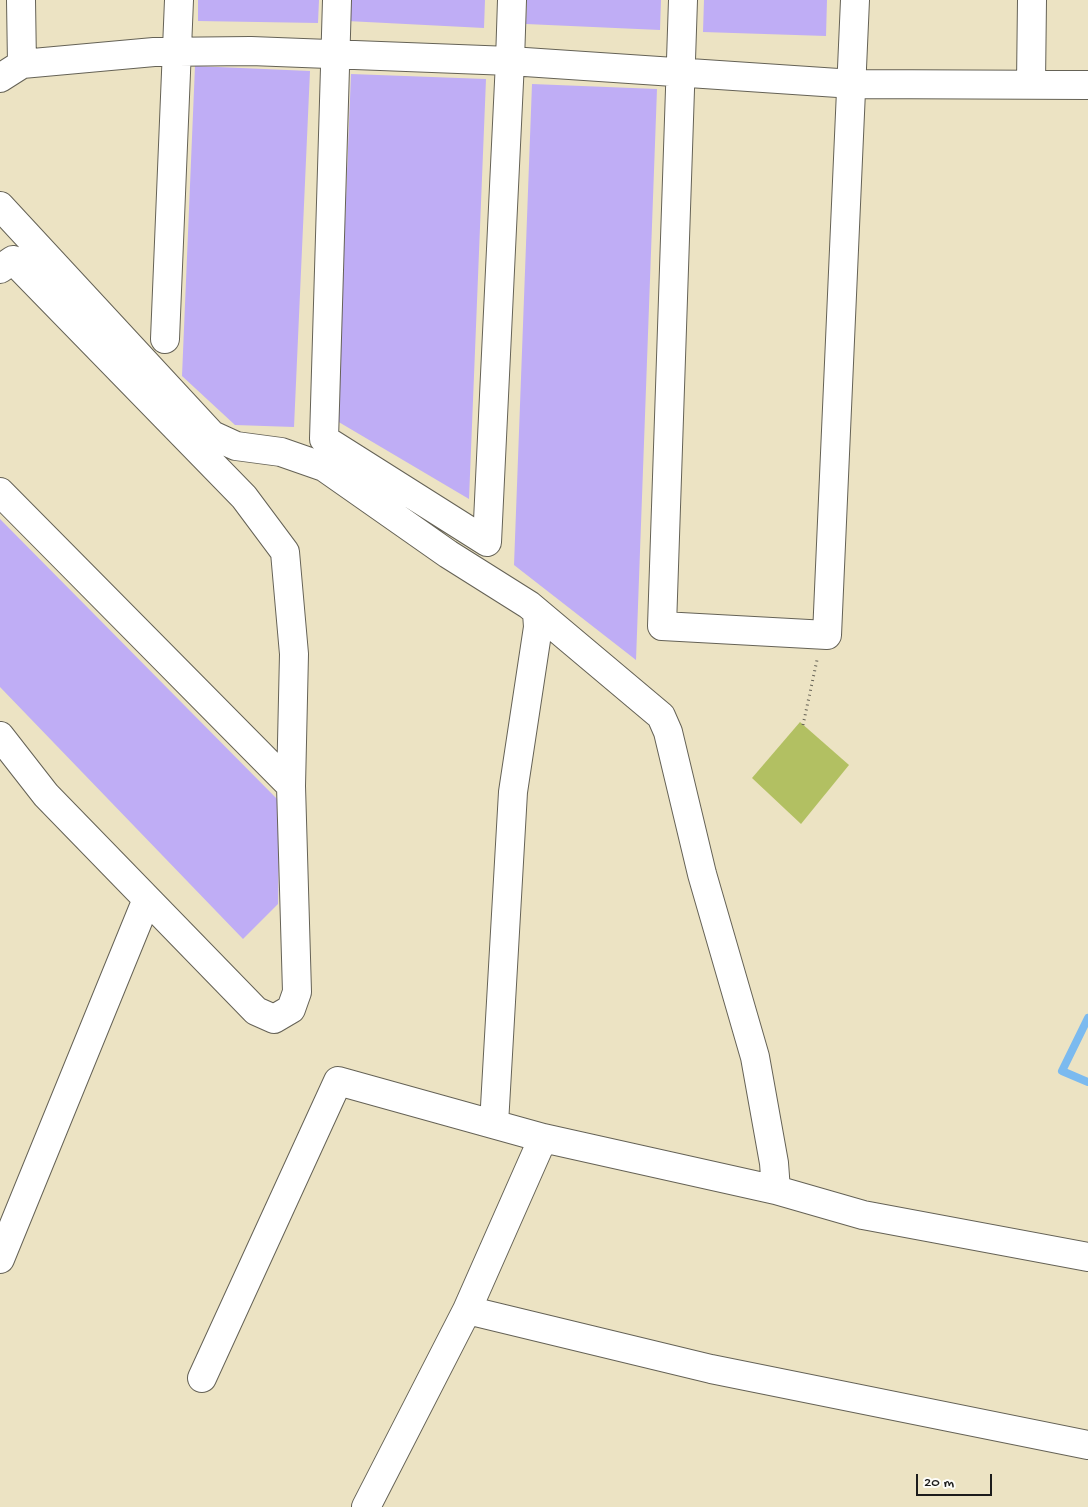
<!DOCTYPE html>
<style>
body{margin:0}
#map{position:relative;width:1088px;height:1507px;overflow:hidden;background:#ece3c3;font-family:"Gochi Hand",sans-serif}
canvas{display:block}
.scale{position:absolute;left:916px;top:1474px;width:76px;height:22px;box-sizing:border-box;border:2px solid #1c1c1c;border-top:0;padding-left:6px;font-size:15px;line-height:18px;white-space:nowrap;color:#1c1c1c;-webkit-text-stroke:4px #fdfcf7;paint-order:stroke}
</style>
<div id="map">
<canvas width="1088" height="1507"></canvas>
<div class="scale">20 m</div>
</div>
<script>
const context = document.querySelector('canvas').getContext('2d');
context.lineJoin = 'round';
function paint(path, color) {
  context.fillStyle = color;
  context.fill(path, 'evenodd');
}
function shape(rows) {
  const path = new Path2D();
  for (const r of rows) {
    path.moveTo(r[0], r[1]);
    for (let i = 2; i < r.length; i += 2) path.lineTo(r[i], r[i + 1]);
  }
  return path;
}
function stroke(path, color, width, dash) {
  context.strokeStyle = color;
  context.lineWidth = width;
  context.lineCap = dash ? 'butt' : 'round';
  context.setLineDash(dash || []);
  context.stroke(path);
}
const green = shape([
 [800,722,849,765,801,824,752,778]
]);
const stream = shape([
 [1088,1018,1062,1071,1088,1082]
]);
const building = shape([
 [198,0,319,0,318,23,198,21],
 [348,0,485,0,484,28,347,21],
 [527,0,661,0,660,30,526,24],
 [704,0,827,0,826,36,703,32],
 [195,66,310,71,294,427,235,425,182,376],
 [351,74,486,79,469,499,337,421],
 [532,84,657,89,636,660,514,565],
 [0,519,280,802,278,904,243,939,0,687]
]);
const path = shape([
 [803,725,817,660]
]);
const minor = shape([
 [21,0,22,64],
 [337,0,324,439,487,542,510,61,853,84,1088,85],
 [683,0,662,626,827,635,855,0],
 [0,78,22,64,154,52,251,51,510,61,512,0],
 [1031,83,1032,0],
 [0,206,212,435,236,446,281,452,324,467,448,554,529,605,661,716,668,732,702,874,755,1057,774,1163,776,1190],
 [0,269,13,260,244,497,285,552,294,654,291,786],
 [165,339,179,0],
 [0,492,291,786,297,992,291,1009,274,1019,256,1011,46,795,0,736],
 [494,1124,513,792,538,627,537,613],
 [543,1138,776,1190,863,1215,1088,1257],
 [0,1259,147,899],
 [467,1310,711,1369,1088,1445],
 [202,1378,338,1081,543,1138,467,1310,366,1507]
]);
paint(green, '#b2c062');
stroke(stream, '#7bbaef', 8);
paint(building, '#bfadf5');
stroke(minor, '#656256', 30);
stroke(path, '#656256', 3, [1, 4]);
stroke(minor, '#fff', 28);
</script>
